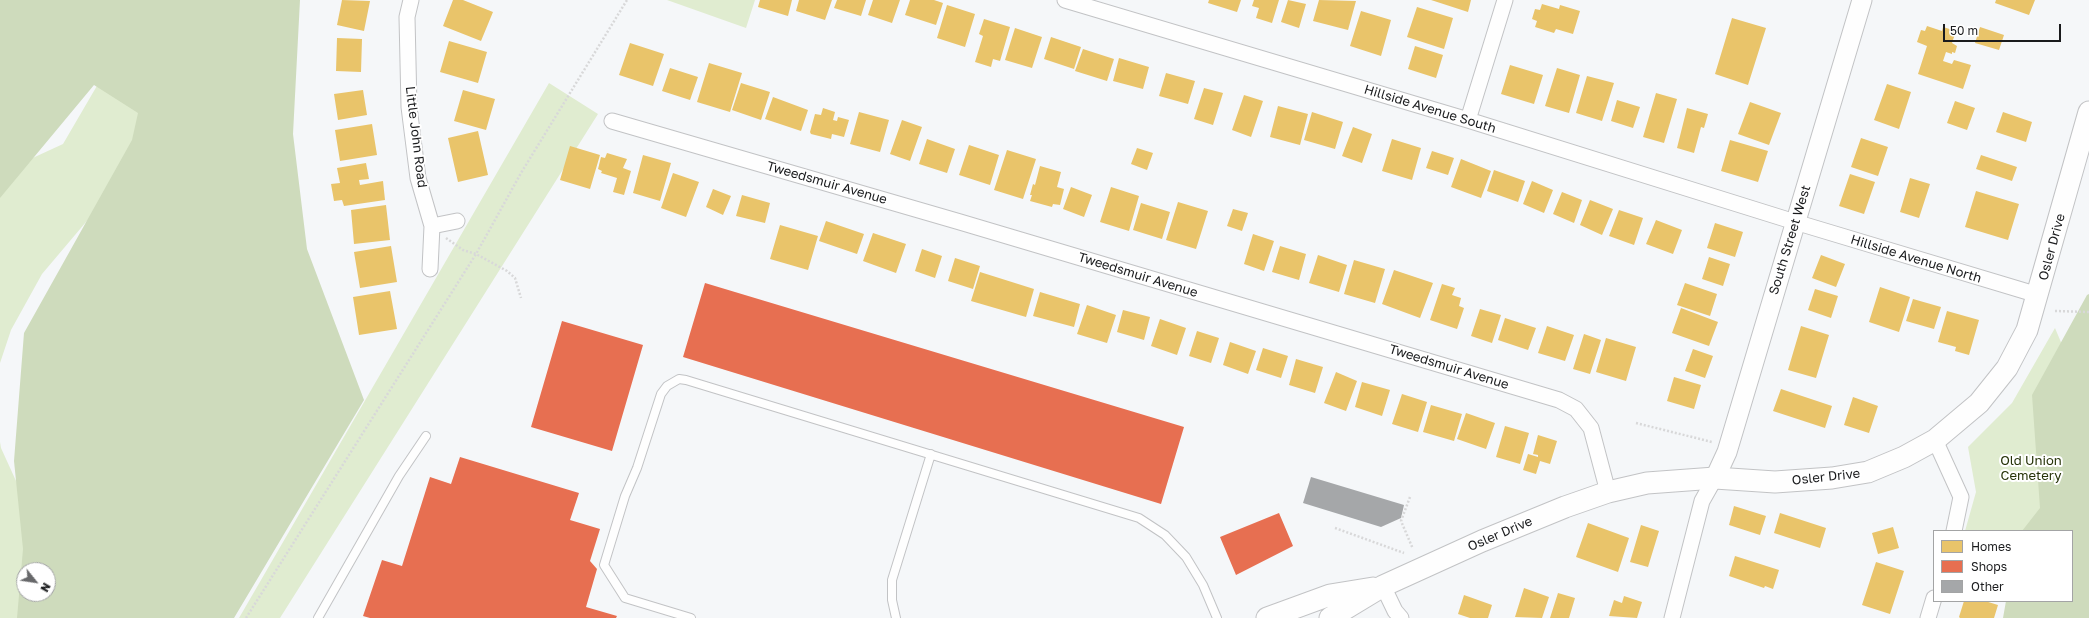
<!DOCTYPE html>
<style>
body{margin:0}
#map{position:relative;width:2089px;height:618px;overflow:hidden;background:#f5f7f9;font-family:"Golos Text",sans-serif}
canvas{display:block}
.legend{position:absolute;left:1933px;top:530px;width:140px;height:72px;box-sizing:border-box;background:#fff;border:1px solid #a3a4a5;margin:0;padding:5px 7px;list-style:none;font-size:12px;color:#1a1b1d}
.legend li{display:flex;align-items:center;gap:8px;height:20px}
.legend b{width:20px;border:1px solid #a3a4a5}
.north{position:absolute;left:16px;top:562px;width:40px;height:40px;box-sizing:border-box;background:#fff;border:1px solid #a3a4a5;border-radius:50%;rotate:120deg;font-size:11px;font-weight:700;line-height:16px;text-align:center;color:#1a1b1d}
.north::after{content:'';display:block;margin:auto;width:14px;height:18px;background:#67686a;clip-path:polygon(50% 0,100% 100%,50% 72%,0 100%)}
.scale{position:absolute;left:1943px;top:24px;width:118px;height:18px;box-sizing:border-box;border:2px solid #1a1b1d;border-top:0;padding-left:5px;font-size:12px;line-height:14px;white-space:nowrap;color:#1a1b1d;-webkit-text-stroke:3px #fff;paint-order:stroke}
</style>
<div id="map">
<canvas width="2089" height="618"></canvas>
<ul class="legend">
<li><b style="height:11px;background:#e9c46a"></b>Homes</li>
<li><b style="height:11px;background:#e76f51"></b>Shops</li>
<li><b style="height:11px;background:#a5a7a9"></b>Other</li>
</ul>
<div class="north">N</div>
<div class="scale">50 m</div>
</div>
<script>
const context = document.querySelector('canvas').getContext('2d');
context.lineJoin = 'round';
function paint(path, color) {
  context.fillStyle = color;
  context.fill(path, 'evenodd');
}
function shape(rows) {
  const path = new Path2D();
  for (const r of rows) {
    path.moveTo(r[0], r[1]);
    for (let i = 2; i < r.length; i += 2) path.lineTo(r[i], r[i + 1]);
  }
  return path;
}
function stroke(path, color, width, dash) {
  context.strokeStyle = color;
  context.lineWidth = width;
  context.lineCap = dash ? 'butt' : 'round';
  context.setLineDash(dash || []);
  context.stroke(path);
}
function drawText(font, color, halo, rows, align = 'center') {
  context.font = font + ' "Golos Text",sans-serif';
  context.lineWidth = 4;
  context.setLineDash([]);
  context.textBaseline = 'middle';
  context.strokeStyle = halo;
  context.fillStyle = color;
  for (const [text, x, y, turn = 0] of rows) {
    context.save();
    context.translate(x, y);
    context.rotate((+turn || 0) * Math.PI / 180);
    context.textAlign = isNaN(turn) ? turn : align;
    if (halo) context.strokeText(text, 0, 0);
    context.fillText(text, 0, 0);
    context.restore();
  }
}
const green = shape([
 [147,0,182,0,192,117,97,209,42,274,11,330,0,363,0,173,63,144],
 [667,0,755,0,746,28],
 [549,83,598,114,280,618,239,618],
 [2055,328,2089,409,2065,531,1965,531,1976,492,1968,447,2012,403],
 [0,442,1,448,32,516,24,570,24,594,38,618,0,618]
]);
const forest = shape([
 [0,0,300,0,293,134,307,249,364,400,234,618,17,618,23,549,14,461,24,333,132,140,138,113,94,85,0,198],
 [24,570,48,570,48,594,24,594],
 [2089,294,2089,618,2003,618,2006,601,2072,601,2072,531,2022,531,2040,508,2032,395,2087,295]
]);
const homes = shape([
 [342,0,370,1,364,31,337,25],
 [453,0,463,0,493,12,481,41,443,26],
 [760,0,792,0,788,16,758,7],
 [799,0,832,0,825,20,796,11],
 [837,0,866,0,861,16,834,8],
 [873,0,900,0,892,23,868,15],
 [910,0,934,0,943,3,936,25,905,15],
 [1209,0,1241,0,1237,12,1208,3],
 [1254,0,1279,0,1272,23,1256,18,1259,8,1252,6],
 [1288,0,1306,4,1299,28,1281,22],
 [1319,0,1356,1,1348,30,1313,21],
 [1431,0,1471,0,1468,12],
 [1996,0,2035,0,2029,15,1995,3],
 [1542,4,1559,9,1560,5,1580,11,1573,34,1556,29,1554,33,1535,27,1537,21,1532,19,1535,9,1540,10],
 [947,5,975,14,965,47,937,38],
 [1417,7,1453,18,1444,49,1407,37],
 [1361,11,1391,20,1381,56,1350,46],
 [1732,18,1766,28,1748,85,1715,74],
 [984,19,1010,27,1000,61,993,59,991,67,975,62,983,36,979,34],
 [1927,26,1942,31,1943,27,1956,31,1952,43,1957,46,1955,53,1952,52,1952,54,1946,52,1943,61,1952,64,1954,60,1971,65,1963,89,1918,74,1927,46,1917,42,1921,30,1925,31],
 [1980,27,2004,35,1999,50,1975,43],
 [1015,28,1042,37,1032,68,1005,60],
 [1051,37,1081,47,1074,69,1044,59],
 [337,38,362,39,361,72,336,71],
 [449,41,487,52,478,83,440,72],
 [630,43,664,54,653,86,619,75],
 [1415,46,1443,55,1436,78,1408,69],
 [1083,49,1114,59,1107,81,1075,71],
 [1119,58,1149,67,1143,89,1113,81],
 [709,63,742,73,730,112,697,102],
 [1510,65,1543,75,1534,104,1501,94],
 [670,68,698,77,690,100,662,91],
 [1557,68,1580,75,1569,113,1545,106],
 [1166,73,1195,81,1188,104,1159,96],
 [1587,76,1614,83,1602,121,1576,113],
 [741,83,770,92,761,120,732,110],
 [1887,84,1911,92,1899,129,1874,120],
 [1204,88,1223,93,1213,125,1194,119],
 [363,90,367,115,338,120,334,94],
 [463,90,495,99,486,130,454,121],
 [1656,93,1677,99,1664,143,1643,137],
 [1244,95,1263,101,1251,137,1232,130],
 [773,97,808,110,801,131,765,119],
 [1617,100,1640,107,1633,128,1611,121],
 [1955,101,1975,108,1967,130,1947,123],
 [1750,102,1781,113,1769,145,1738,134],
 [1278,106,1308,114,1300,145,1270,137],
 [823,108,835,112,833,120,837,121,838,117,849,120,844,137,832,134,831,139,811,134,810,132,815,114,821,115],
 [1687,108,1708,114,1704,128,1701,127,1694,153,1677,148],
 [859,112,889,120,880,152,850,144],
 [1312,112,1343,122,1335,149,1304,140],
 [2003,112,2032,122,2026,142,1996,132],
 [902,120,922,127,910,161,890,154],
 [372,124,377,155,340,161,335,130],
 [1353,127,1372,134,1362,163,1342,156],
 [478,131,488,175,458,182,448,138],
 [1861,138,1888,147,1878,176,1851,167],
 [927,139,955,149,947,173,919,164],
 [1392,139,1421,148,1412,180,1382,171],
 [1730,140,1768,151,1758,182,1721,171],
 [969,145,999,155,990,185,959,175],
 [570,146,600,155,590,189,560,180],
 [1137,148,1153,153,1147,170,1131,164],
 [1007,150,1036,159,1023,199,994,190],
 [1432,151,1454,158,1448,175,1426,168],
 [607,153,627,159,623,168,631,171,624,195,613,192,617,178,601,173,602,171,598,169,601,157,605,158],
 [643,155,671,163,660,201,633,193],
 [1981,155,2017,167,2012,181,1976,169],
 [1461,159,1491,171,1481,198,1451,187],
 [366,163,369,179,359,180,360,185,383,181,385,200,344,206,342,200,334,201,331,184,340,183,337,168],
 [1040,166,1061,172,1057,187,1064,189,1060,205,1053,204,1052,207,1030,201,1032,195,1030,195,1033,184,1035,185],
 [1494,170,1525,181,1518,202,1487,191],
 [673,173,699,182,686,217,661,208],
 [1850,174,1875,182,1864,214,1839,206],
 [1910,178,1930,184,1919,218,1900,212],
 [1532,181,1553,190,1544,213,1523,204],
 [1071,187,1092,195,1084,217,1063,209],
 [1111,187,1139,196,1129,231,1100,222],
 [713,189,731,196,723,215,706,207],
 [1976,191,2019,204,2008,240,1965,227],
 [1562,192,1582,200,1574,223,1553,214],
 [742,195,770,203,765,223,736,216],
 [1590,200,1613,209,1602,235,1580,225],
 [1178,202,1208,211,1196,249,1166,240],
 [1141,203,1170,212,1162,239,1133,230],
 [386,205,390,240,354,244,351,210],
 [1233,209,1248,213,1242,231,1227,226],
 [1619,210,1643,218,1634,245,1609,236],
 [1656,220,1682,230,1673,254,1646,244],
 [826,221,864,234,857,254,819,241],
 [1715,223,1743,232,1735,257,1707,248],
 [780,225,818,236,808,270,770,259],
 [873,233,906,244,896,273,863,261],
 [1253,234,1274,241,1264,271,1244,264],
 [391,246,397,282,360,288,354,252],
 [1280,246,1306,254,1299,280,1272,272],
 [922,249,942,256,935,278,915,271],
 [1318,255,1347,265,1339,292,1309,283],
 [1821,255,1845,264,1836,287,1812,278],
 [1709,257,1730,264,1723,286,1702,279],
 [955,258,980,266,973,289,948,281],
 [1354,260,1385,269,1375,303,1344,294],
 [1394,270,1433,283,1420,318,1382,304],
 [980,272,1034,289,1026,317,971,301],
 [1685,283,1717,294,1710,316,1677,305],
 [1442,284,1455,288,1452,295,1461,298,1459,306,1464,308,1457,329,1430,320],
 [1880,287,1910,297,1899,332,1869,322],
 [1815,289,1838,296,1831,318,1808,310],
 [390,291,397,329,359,335,353,297],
 [1040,292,1080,304,1074,327,1033,316],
 [1913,299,1941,307,1934,329,1906,321],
 [1087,305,1116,315,1107,343,1077,334],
 [1681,308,1718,322,1709,346,1672,333],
 [1480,309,1501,315,1492,343,1471,336],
 [1123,310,1150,317,1144,340,1117,332],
 [1947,311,1979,320,1969,355,1955,351,1956,347,1938,342],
 [1505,318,1536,328,1528,350,1498,340],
 [1160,319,1186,328,1177,355,1151,346],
 [1547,326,1574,335,1565,361,1538,353],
 [1801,326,1829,335,1816,378,1788,370],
 [1197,331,1219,338,1211,363,1189,356],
 [1584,334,1601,340,1590,374,1573,369],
 [1606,338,1636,347,1626,381,1596,372],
 [1230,342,1256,351,1248,374,1223,365],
 [1263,348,1288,356,1281,378,1256,370],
 [1693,349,1713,356,1705,378,1685,371],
 [1296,359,1323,367,1315,393,1289,385],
 [1336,372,1357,381,1346,411,1324,403],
 [1674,377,1701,385,1694,409,1667,401],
 [1362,382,1390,390,1382,416,1355,407],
 [1781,389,1832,406,1825,428,1773,411],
 [1402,394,1427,402,1418,432,1392,424],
 [1853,397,1878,406,1869,433,1844,425],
 [1431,405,1462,414,1454,441,1423,432],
 [1466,413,1495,423,1486,449,1457,439],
 [1505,426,1529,433,1520,464,1496,457],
 [1538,435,1557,441,1550,464,1540,461,1536,474,1523,470,1528,454,1538,457,1538,455,1533,454],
 [1734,506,1766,516,1760,535,1729,525],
 [1780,513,1826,528,1820,548,1774,533],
 [1588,523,1629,538,1618,572,1576,557],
 [1641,525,1659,531,1648,567,1630,562],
 [1893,527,1899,548,1878,554,1872,533],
 [1735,556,1779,570,1773,589,1765,586,1764,588,1729,576],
 [1876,562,1904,571,1890,614,1862,605],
 [1524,588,1549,597,1542,618,1515,617],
 [1558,593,1575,598,1569,618,1550,618],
 [1464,595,1492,605,1488,618,1470,618,1458,614],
 [1624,596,1642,602,1637,618,1609,616,1614,600,1622,603],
 [1964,601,1985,601,1998,605,1994,618,1960,618,1959,617]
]);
const shops = shape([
 [705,283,1184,427,1161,504,683,357],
 [562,321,643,345,612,451,531,427],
 [460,457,579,493,570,520,600,529,590,561,597,569,586,607,617,616,616,618,370,618,363,616,382,560,402,566,430,477,451,484],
 [1279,513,1293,546,1236,575,1220,537]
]);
const building = shape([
 [1311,477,1404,505,1401,518,1381,527,1303,503]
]);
const path = shape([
 [446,238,463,250,476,254,507,271,515,278,521,298],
 [2055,311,2089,312],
 [1636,423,1712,442],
 [1410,497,1401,521,1413,549],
 [1335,528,1404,553],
 [246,618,476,254,521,173,627,0]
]);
const service = shape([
 [318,618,399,476,426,436],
 [691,618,625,598,604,565,625,496,637,468,661,394,667,386,679,379,686,380,1139,518,1165,535,1186,557,1203,585,1217,618],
 [896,618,892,600,892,580,931,454]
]);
const minor = shape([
 [411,0,407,17,409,107,418,178,432,226,430,269],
 [1065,0,1468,120,1795,222,2038,295],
 [1468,120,1505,0],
 [612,121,960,222,1559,400,1576,409,1591,428,1608,492],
 [432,226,457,221],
 [1935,440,1961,497,1954,531],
 [1383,586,1395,611,1401,618],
 [1672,618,1702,501,1715,478],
 [1928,618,1934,598]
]);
const tertiary = shape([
 [1715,478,1727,452,1862,0]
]);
const secondary = shape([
 [1267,618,1330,595,1373,588],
 [1330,618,1383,586,1482,541,1565,507,1608,492,1647,483,1715,478,1775,482,1832,478,1868,472,1904,457,1935,440,1979,403,2007,368,2027,330,2089,112]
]);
const streetNames = [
 ["Hillside Avenue South",1430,109,17],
 ["Little John Road",416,137,83],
 ["Tweedsmuir Avenue",827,183,16],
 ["South Street West",1790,240,-73],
 ["Osler Drive",2052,247,-75],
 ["Hillside Avenue North",1916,259,17],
 ["Tweedsmuir Avenue",1138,275,17],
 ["Tweedsmuir Avenue",1449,367,17],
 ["Osler Drive",1826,477,-6],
 ["Osler Drive",1500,534,-23]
];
const parkNames = [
 ["Old Union",2031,461],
 ["Cemetery",2031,476]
];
paint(green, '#e0ecd0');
paint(forest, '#cedbbc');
paint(homes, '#e9c46a');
paint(shops, '#e76f51');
paint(building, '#a5a7a9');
stroke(service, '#c2c3c5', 10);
stroke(minor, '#c2c3c5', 17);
stroke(tertiary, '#c2c3c5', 21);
stroke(secondary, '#c2c3c5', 23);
stroke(path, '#d8d8d9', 2.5, [2, 2]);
stroke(service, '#fefefe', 8);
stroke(minor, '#fefefe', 15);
stroke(tertiary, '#fefefe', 19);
stroke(secondary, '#fefefe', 21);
drawText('13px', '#1a1b1d', '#fff', streetNames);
drawText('13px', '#263308', '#fff', parkNames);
</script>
